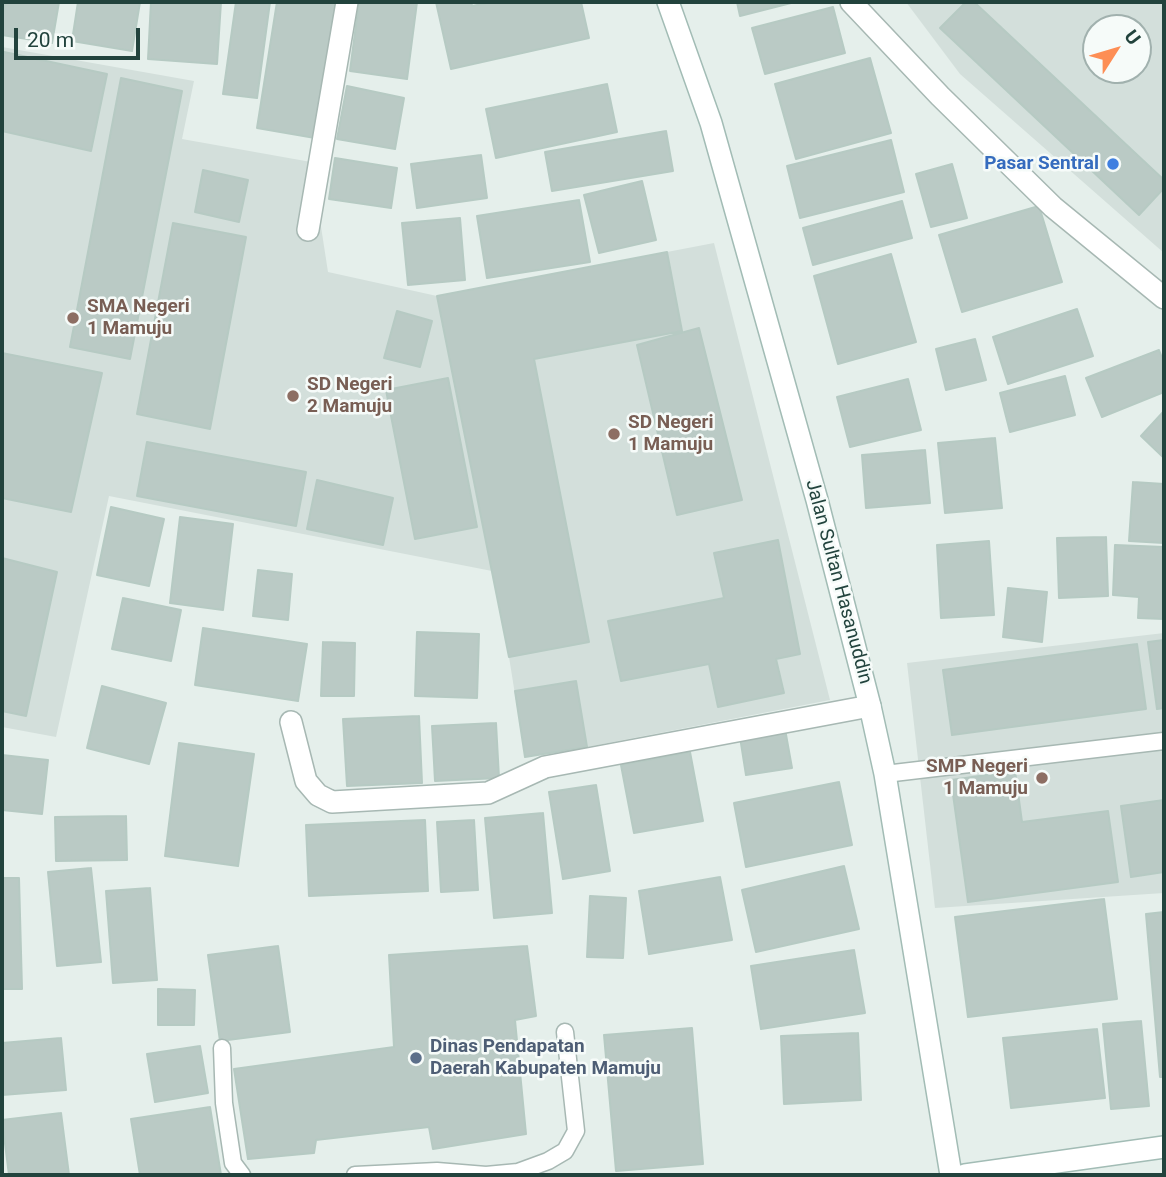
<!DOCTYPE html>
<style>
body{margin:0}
#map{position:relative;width:1166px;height:1177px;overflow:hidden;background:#e5efeb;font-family:Roboto,sans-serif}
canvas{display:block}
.frame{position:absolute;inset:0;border:4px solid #22433d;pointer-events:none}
.north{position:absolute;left:1082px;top:14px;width:70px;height:70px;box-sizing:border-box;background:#f6fbf9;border:2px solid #a1b1ae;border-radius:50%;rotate:53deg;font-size:19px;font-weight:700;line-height:28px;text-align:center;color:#22433d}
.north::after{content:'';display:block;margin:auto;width:24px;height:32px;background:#fd8e55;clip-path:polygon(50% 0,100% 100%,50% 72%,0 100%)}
.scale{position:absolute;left:14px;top:28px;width:126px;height:32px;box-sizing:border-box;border:4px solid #22433d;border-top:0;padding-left:9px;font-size:21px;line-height:24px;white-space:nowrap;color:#22433d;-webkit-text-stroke:5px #f6fbf9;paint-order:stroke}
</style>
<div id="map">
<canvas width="1166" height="1177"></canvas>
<div class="frame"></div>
<div class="north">U</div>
<div class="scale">20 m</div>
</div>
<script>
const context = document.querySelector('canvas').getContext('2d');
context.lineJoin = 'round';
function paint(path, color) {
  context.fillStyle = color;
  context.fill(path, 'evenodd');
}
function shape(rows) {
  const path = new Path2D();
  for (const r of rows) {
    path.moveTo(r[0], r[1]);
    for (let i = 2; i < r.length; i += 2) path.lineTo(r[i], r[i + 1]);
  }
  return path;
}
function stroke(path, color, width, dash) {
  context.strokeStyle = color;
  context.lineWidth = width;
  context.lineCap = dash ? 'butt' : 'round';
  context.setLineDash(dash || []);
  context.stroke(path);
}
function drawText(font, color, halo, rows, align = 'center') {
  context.font = font + ' Roboto,sans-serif';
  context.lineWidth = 5;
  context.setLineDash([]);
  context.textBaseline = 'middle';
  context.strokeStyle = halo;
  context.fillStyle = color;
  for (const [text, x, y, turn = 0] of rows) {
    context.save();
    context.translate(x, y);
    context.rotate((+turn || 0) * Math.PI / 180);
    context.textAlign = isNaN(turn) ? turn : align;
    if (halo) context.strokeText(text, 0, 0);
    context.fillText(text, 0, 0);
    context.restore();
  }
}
const built = shape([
 [906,2,1164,2,1164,253,960,74],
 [1096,28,1138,28,1138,70,1096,70],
 [2,47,194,81,182,139,311,162,328,272,437,296,714,243,830,700,587,747,525,757,509,657,492,571,109,496,56,737,2,727],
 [1164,633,1164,893,935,908,907,663]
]);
const building = shape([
 [5,2,59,2,52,43,2,35,2,20,5,2],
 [78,2,140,2,132,51,72,41,78,2],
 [151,2,221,2,217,64,148,59,151,2],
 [236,2,270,2,257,98,223,94,236,2],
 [277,2,337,2,315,138,257,128,277,2],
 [359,2,417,2,407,79,350,71,359,2],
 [436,2,471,2,472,6,492,2,581,2,589,38,451,69,436,2],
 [737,2,795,2,740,16,737,2],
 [966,2,974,2,1164,180,1164,188,1139,215,940,28,966,2],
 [833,7,845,53,765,74,752,28,833,7],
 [4,52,107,74,91,151,2,131,2,64,4,52],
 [870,58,891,133,796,159,775,84,870,58],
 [121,78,182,91,130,359,70,347,121,78],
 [607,84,617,132,496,158,486,109,607,84],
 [347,86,404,98,395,149,337,139,347,86],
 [666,131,673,171,552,191,545,152,666,131],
 [891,140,904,192,800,218,787,166,891,140],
 [481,155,487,198,417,208,411,164,481,155],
 [335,158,397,168,391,208,329,199,335,158],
 [952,164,967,218,931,227,916,174,952,164],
 [203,170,248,180,239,222,195,212,203,170],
 [642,181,656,240,599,253,584,195,642,181],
 [579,200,590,262,487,278,477,216,579,200],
 [902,201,912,238,813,265,803,228,902,201],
 [1039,206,1062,282,962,312,939,235,1039,206],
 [460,218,465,280,408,285,402,223,460,218],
 [173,223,246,237,210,429,137,414,173,223],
 [667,252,682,331,534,359,589,642,509,657,437,296,667,252],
 [891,254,916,342,838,364,814,276,891,254],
 [1077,309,1093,356,1008,384,993,337,1077,309],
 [397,311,432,321,420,367,384,358,397,311],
 [699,328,742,500,677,515,637,345,699,328],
 [975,339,986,380,946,390,936,349,975,339],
 [1159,350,1164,363,1164,392,1102,417,1086,378,1159,350],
 [2,353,102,373,71,512,2,498,2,353],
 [1065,376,1075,415,1010,432,1000,393,1065,376],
 [448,378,477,527,415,539,386,390,448,378],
 [908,379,921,430,850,447,837,397,908,379],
 [1164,411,1164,458,1141,436,1164,411],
 [995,438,1002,508,945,513,938,443,995,438],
 [147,442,306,472,296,526,137,496,147,442],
 [925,450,930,503,866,508,862,455,925,450],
 [317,480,393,498,383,545,307,529,317,480],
 [1133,482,1164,484,1164,543,1129,541,1133,482],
 [111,507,164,519,149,586,97,575,111,507],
 [180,517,233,524,223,610,170,603,180,517],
 [1106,537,1108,596,1059,598,1057,538,1106,537],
 [778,540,800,654,776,659,784,693,718,707,709,664,621,681,608,621,724,598,714,553,778,540],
 [989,541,994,615,941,618,937,545,989,541],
 [1115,545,1164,547,1164,619,1138,618,1139,597,1113,595,1115,545],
 [2,558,57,572,26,716,2,711,2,558],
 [258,570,292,574,288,620,253,616,258,570],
 [1008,588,1047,592,1042,642,1003,637,1008,588],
 [123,598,181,610,171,661,112,649,123,598],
 [203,628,307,644,298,701,195,685,203,628],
 [417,632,479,634,477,698,415,696,417,632],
 [1164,640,1164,708,1157,709,1148,642,1164,640],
 [323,642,355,643,354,696,321,696,323,642],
 [1137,644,1146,709,952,735,943,670,1137,644],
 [576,681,587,747,525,757,515,691,576,681],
 [102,686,166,703,149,764,87,748,102,686],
 [419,716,422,783,347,786,343,719,419,716],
 [496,723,499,778,435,781,432,726,496,723],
 [785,729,792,768,746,775,740,737,785,729],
 [179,743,254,754,238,866,165,856,179,743],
 [690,752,703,821,634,833,621,765,690,752],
 [2,755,48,760,42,814,2,810,2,755],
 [1015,771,1022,822,1108,811,1118,882,968,902,951,780,1015,771],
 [839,782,852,845,746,867,734,803,839,782],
 [596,785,610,871,563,879,549,792,596,785],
 [1164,800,1164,872,1131,877,1121,806,1164,800],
 [543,813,552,913,494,918,485,818,543,813],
 [126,816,127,860,56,861,55,817,126,816],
 [425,820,428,891,309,896,306,825,425,820],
 [474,820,478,890,441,892,437,822,474,820],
 [844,866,859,929,756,952,742,890,844,866],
 [91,868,101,962,57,966,48,872,91,868],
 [720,877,732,940,649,954,639,891,720,877],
 [2,878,19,878,22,989,2,989,2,878],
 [150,888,157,980,113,983,106,891,150,888],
 [590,896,626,898,623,958,587,957,590,896],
 [1104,899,1117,999,968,1017,955,917,1104,899],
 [1164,912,1164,1077,1160,1077,1146,914,1164,912],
 [278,946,290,1032,220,1041,208,955,278,946],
 [527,946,536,1016,515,1020,526,1134,433,1149,429,1127,316,1140,314,1153,248,1159,234,1069,394,1047,389,955,527,946],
 [854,950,865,1013,761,1029,751,966,854,950],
 [158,989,195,990,194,1025,158,1025,158,989],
 [1141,1021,1149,1106,1111,1109,1103,1024,1141,1021],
 [692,1028,703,1164,616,1171,604,1035,692,1028],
 [1097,1029,1105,1098,1011,1108,1003,1038,1097,1029],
 [858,1033,861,1100,784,1104,781,1036,858,1033],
 [61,1038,66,1090,2,1095,2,1043,61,1038],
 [200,1046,208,1093,155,1102,147,1054,200,1046],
 [210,1107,221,1175,140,1175,131,1119,210,1107],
 [61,1113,69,1175,9,1175,2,1120,61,1113]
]);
const lane = shape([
 [885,774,1164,741],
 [222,1048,224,1103,233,1163,242,1175],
 [355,1175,437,1171,486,1175,518,1172,548,1161,565,1151,576,1131,565,1032]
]);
const street = shape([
 [851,2,940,96,1053,207,1164,298],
 [308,230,347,2],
 [291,722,306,781,318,795,332,802,488,793,545,767,870,706]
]);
const secondary = shape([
 [668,2,711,123,817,500,870,706,885,774,951,1175],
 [965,1175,1164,1147]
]);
const markers = [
 [1113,164,7,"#3f7fe0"],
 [73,318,7,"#8d6e63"],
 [293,396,7,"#8d6e63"],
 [614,434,7,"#8d6e63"],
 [1042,778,7,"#8d6e63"],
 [416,1058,7,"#5c6f8a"]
];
const shopNames = [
 ["Pasar Sentral",1099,164]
];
const educationNames = [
 ["SMA Negeri",87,307],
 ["1 Mamuju",87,329],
 ["SD Negeri",307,385],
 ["2 Mamuju",307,407],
 ["SD Negeri",628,423],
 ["1 Mamuju",628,445],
 ["SMP Negeri",1028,767,"right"],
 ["1 Mamuju",1028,789,"right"]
];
const streetNames = [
 ["Jalan Sultan Hasanuddin",838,582,75]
];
const serviceNames = [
 ["Dinas Pendapatan",430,1047],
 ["Daerah Kabupaten Mamuju",430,1069]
];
paint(built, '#d3dfdb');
paint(building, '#bacac5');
stroke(building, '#b6cac3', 2);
stroke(lane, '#a7b8b3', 19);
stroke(street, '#a7b8b3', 24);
stroke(secondary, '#a2bcb5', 24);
stroke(lane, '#fff', 16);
stroke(street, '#fff', 21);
stroke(secondary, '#fff', 21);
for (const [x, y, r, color] of markers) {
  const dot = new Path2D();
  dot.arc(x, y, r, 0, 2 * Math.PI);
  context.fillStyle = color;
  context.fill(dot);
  stroke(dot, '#f6fbf9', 2.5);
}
drawText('bold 19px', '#366cbe', '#f6fbf9', shopNames, 'right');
drawText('bold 19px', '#785e54', '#f6fbf9', educationNames, 'left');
drawText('19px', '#22433d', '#f6fbf9', streetNames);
drawText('bold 19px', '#4e5e75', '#f6fbf9', serviceNames, 'left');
</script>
